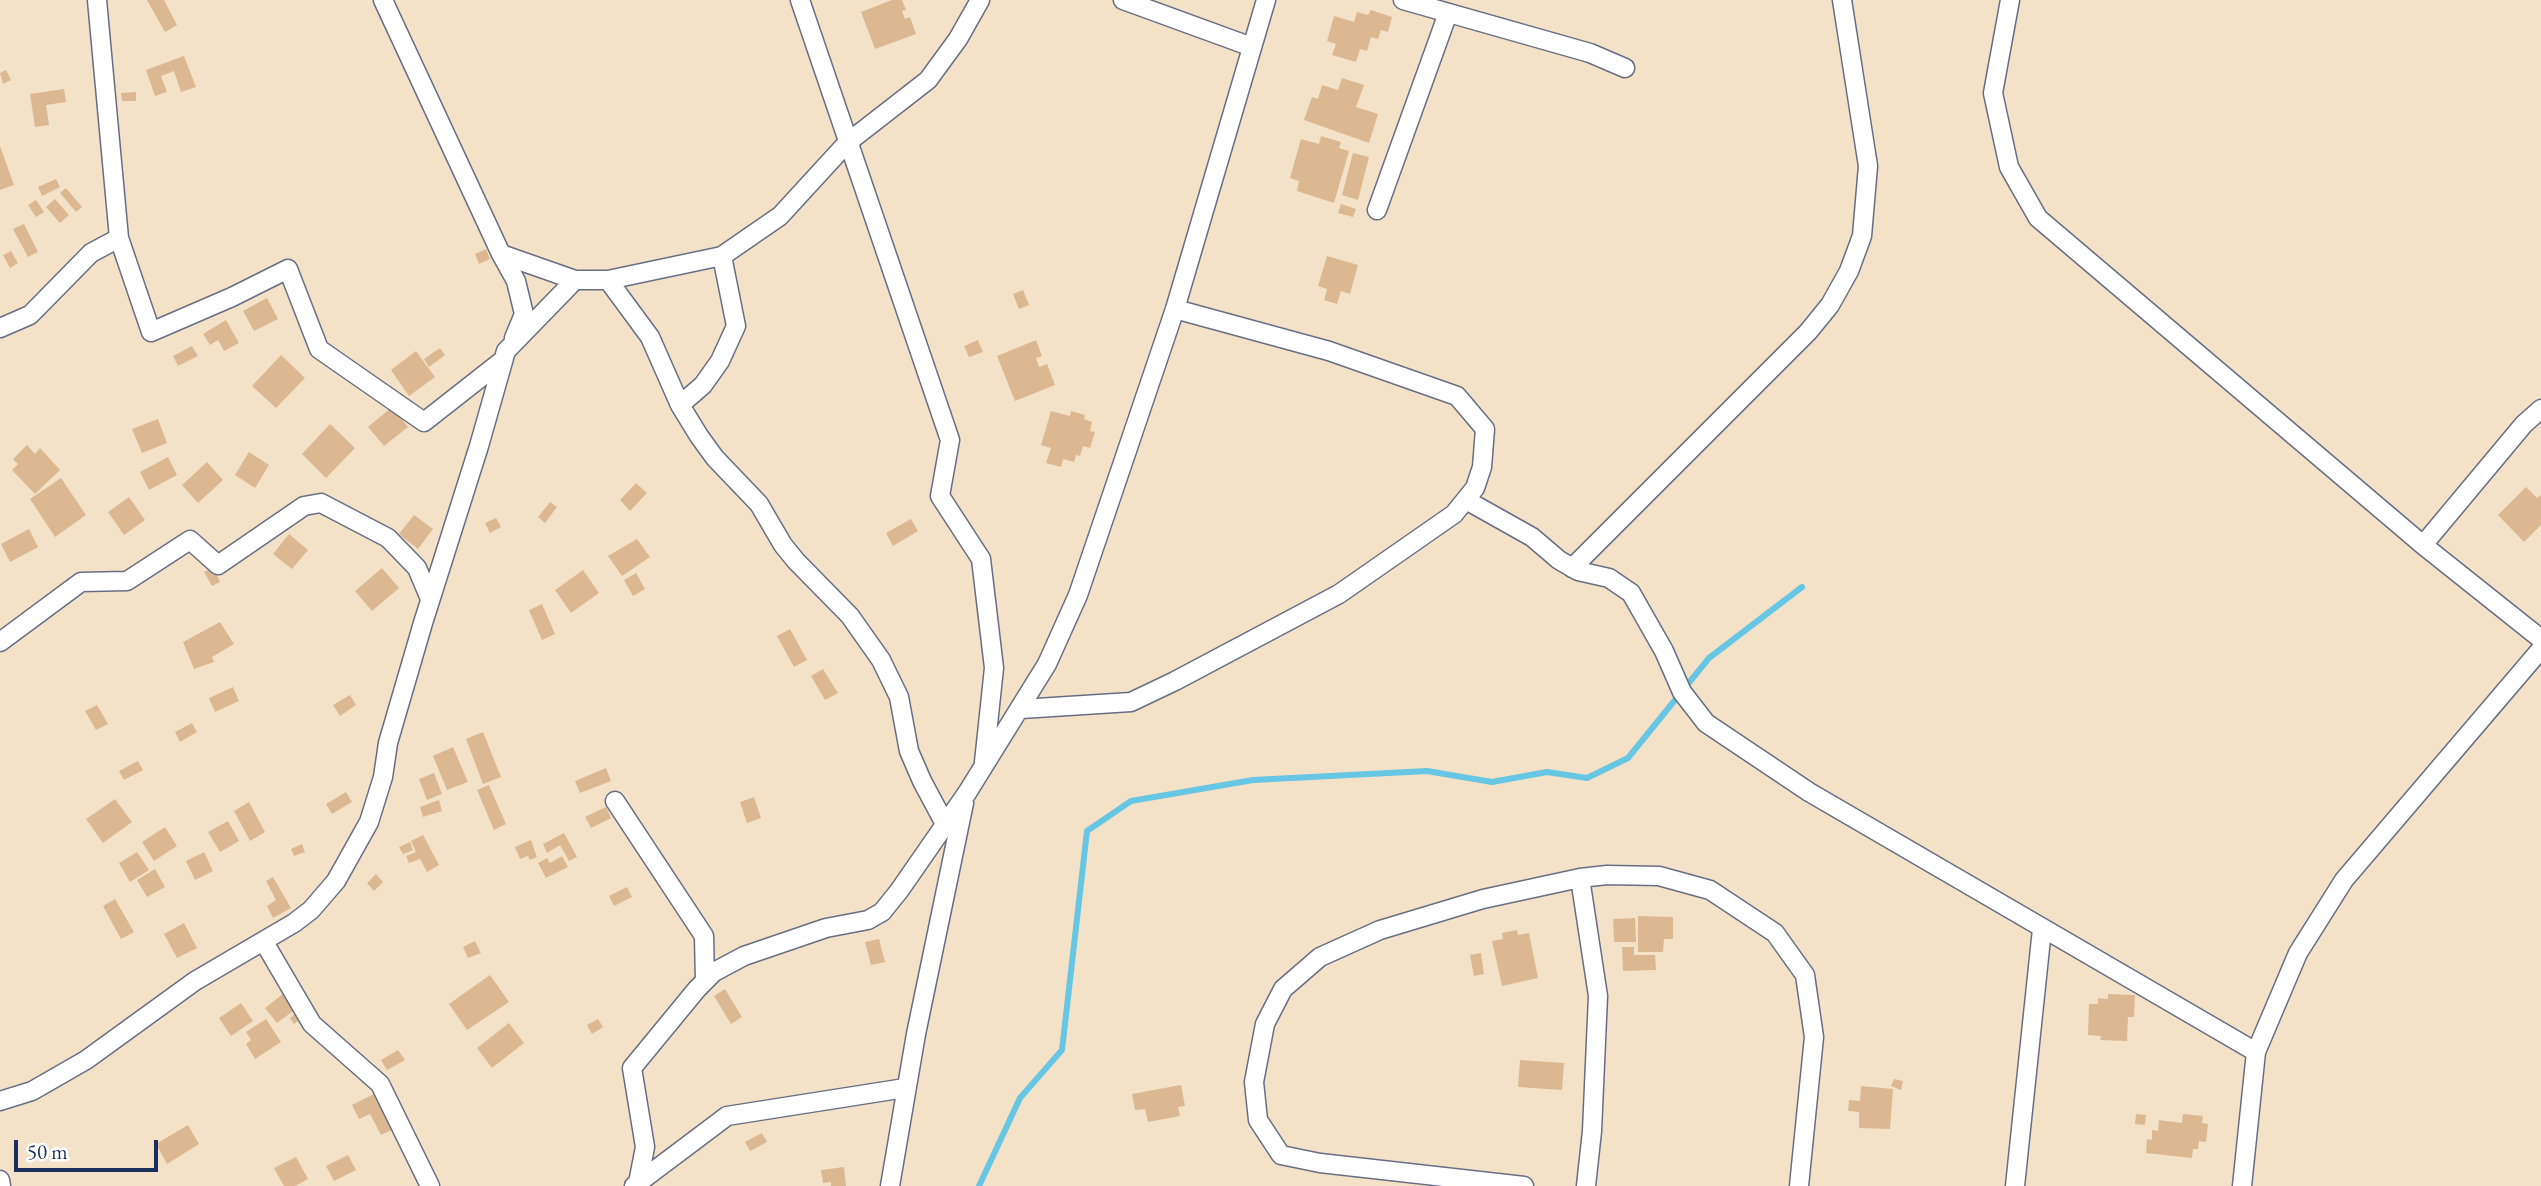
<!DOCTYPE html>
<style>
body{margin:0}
#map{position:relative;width:2541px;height:1186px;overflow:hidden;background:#f4e2c8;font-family:"EB Garamond",serif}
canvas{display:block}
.scale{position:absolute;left:14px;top:1140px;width:144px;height:32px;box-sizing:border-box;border:4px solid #1b2f5e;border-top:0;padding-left:9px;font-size:21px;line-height:24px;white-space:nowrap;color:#1b2f5e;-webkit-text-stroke:5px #fff;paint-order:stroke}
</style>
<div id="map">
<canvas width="2541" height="1186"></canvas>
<div class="scale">50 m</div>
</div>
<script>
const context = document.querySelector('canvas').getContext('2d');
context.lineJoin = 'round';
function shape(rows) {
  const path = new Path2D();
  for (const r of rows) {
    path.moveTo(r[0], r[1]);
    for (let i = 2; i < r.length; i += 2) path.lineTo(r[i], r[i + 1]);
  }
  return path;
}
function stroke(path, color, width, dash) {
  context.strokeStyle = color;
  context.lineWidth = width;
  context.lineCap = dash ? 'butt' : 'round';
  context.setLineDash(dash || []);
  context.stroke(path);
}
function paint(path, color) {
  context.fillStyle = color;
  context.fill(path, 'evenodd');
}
const stream = shape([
 [979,1186,1020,1098,1062,1050,1087,831,1131,801,1253,780,1427,771,1492,782,1547,772,1587,778,1628,758,1709,658,1802,587]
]);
const building = shape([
 [147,0,164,0,177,25,165,32],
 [892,0,902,0,906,10,902,11,905,19,910,17,916,34,875,49,861,12],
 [1371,10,1392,17,1388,32,1381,30,1378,39,1371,37,1367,51,1360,49,1356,62,1332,55,1336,44,1327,41,1334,16,1354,22,1357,12,1368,15],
 [184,56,196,87,181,92,174,71,161,76,167,92,155,96,146,70],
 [6,70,11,80,3,84,0,73],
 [1342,78,1364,85,1356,107,1378,114,1369,143,1304,120,1312,97,1318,99,1322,85,1338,90],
 [64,89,66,102,46,105,49,125,35,127,30,94],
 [136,92,136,101,122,101,121,93],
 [1321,136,1341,142,1339,148,1349,151,1334,203,1297,191,1299,181,1290,178,1301,139,1319,144],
 [0,146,14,185,0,190],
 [1353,153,1369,157,1358,200,1342,195],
 [56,179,60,187,42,196,38,187],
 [66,188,82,207,76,212,60,193],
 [55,199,69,215,60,223,46,207],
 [36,200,44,212,36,217,28,205],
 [1341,204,1356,209,1353,217,1338,213],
 [24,224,38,252,28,257,13,229],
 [486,249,490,259,479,264,475,254],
 [11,251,18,263,10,268,3,255],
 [1327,256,1358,265,1350,294,1341,291,1337,304,1324,300,1327,289,1318,286],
 [1023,290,1029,305,1019,309,1013,294],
 [267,298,278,319,254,331,243,311],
 [226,320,239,343,224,351,218,340,210,345,203,334],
 [978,340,983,352,969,357,964,346],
 [1036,340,1042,356,1036,358,1039,367,1047,364,1055,385,1015,401,997,356],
 [192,346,198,356,178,366,173,356],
 [440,348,445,355,429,367,424,359],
 [416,351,435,377,409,396,391,370],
 [281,355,305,378,276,408,252,386],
 [392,407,408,427,384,446,368,427],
 [1051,411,1070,416,1071,411,1085,415,1084,419,1092,422,1090,431,1095,432,1090,448,1083,446,1080,456,1076,455,1074,462,1063,459,1061,467,1046,463,1051,448,1041,445],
 [158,419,167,443,142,453,132,429],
 [330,424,355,448,326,478,302,454],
 [27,445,35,454,40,448,60,470,35,494,12,470,18,464,13,459],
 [249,452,269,465,255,488,235,475],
 [168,457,177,475,149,490,140,472],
 [207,462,223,480,198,503,182,485],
 [61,478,86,515,55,537,30,499],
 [636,483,647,493,630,511,620,500],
 [2526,487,2537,498,2541,495,2541,525,2524,542,2498,515],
 [129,497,145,520,124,535,108,512],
 [550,502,557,507,545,523,538,517],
 [414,515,433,529,418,549,399,534],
 [496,518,501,527,490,533,485,523],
 [911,519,918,531,893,546,886,533],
 [29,529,38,547,10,562,1,544],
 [289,534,308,550,292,569,273,554],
 [637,539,650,557,622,576,608,556],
 [213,567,220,582,212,586,204,572],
 [382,568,399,588,372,611,355,591],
 [583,570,599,593,571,613,555,590],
 [636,573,645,589,633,596,624,580],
 [542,604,555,634,542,640,529,610],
 [220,622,234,644,212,657,214,662,194,669,183,642],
 [790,629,807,660,794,667,777,636],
 [823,669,838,693,825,700,811,676],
 [233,687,239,701,215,712,209,698],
 [350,695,356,705,340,716,333,705],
 [97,705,108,724,96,730,85,711],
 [192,723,197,732,180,742,175,732],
 [483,732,501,777,483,784,466,739],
 [453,747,468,782,447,790,433,756],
 [138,761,143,770,124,780,119,771],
 [606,768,611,781,580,793,575,781],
 [434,773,442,794,427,800,419,779],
 [489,785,506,824,494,830,477,790],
 [346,792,352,802,332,814,326,804],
 [754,797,761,818,747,823,740,802],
 [115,799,132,822,103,843,86,819],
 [439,800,442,811,423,817,420,807],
 [249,802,265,832,250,841,234,811],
 [606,807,611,818,591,828,585,817],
 [228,821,239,841,220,852,208,832],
 [165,827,177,846,154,861,142,842],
 [564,833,577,857,569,861,560,845,547,853,543,844],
 [423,835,439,865,427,872,420,859,409,863,406,856,416,852,411,841],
 [531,840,537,857,530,860,528,856,520,859,515,847],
 [410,842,413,850,403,854,399,847],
 [302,844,305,852,294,856,291,849],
 [137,852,149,870,130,882,119,863],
 [204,852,213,871,195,880,186,861],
 [562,856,568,867,546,878,538,863,547,858,550,863],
 [155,869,165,887,147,897,137,880],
 [376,874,383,882,374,891,367,883],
 [273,877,291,908,273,918,267,906,276,900,266,881],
 [627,887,632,897,614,906,609,896],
 [115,899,134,932,121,939,103,906],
 [1638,916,1673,917,1673,939,1664,939,1663,952,1638,952],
 [1635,918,1636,942,1614,942,1613,919],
 [184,923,197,948,177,958,164,934],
 [1517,930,1518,935,1529,933,1538,978,1502,986,1492,941,1503,939,1502,933],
 [879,939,885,962,871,965,865,942],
 [475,941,481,953,468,958,463,947],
 [1622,947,1634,947,1634,955,1655,955,1656,970,1623,971],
 [1481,953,1484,974,1474,976,1470,955],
 [490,975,509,1002,467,1030,449,1004],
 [725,989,742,1017,731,1024,714,996],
 [284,993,296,1009,277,1023,265,1008],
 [2108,994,2135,995,2134,1017,2128,1017,2127,1041,2100,1040,2101,1036,2088,1035,2089,1004,2098,1004,2098,998,2108,999],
 [241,1003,253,1021,231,1036,219,1018],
 [298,1011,303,1017,294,1024,290,1018],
 [266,1019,281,1042,255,1059,246,1044,251,1040,246,1032],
 [598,1019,603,1027,592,1034,587,1025],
 [509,1023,524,1043,492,1068,477,1048],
 [398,1050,405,1060,387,1070,381,1060],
 [1520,1060,1564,1063,1562,1090,1518,1087],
 [1894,1079,1903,1081,1901,1090,1891,1086],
 [1181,1085,1185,1106,1178,1107,1180,1116,1148,1122,1145,1109,1135,1110,1132,1094],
 [1861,1086,1893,1089,1890,1129,1859,1128,1859,1112,1848,1111,1849,1100,1860,1101],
 [378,1092,396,1128,381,1135,370,1114,359,1119,352,1105],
 [2136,1114,2146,1115,2145,1125,2135,1124],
 [2183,1114,2203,1116,2202,1123,2208,1124,2206,1142,2199,1141,2198,1149,2193,1149,2192,1158,2146,1153,2147,1139,2152,1140,2152,1130,2158,1131,2159,1120,2182,1123],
 [188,1125,199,1144,167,1164,156,1144],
 [762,1133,767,1142,750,1151,745,1142],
 [348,1155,356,1170,334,1181,326,1166],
 [296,1157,308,1179,295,1186,284,1186,274,1168],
 [844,1167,846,1186,831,1186,831,1182,823,1183,821,1170]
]);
const street = shape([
 [97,0,119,238,151,332,232,297,288,269,319,349,424,422,503,360],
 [383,0,501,254,575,280,608,280,650,337,680,405,699,436,715,458,759,504,783,545,796,561,850,616,881,660,899,697,909,751,922,781,945,824],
 [800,0,950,440,940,496,981,559,994,668,984,762],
 [1123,0,1252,47],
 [1403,0,1590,53,1625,68],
 [2010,0,1993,93,2009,167,2038,218,2423,545,2541,639],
 [1377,210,1448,13],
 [501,254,516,281,524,314,514,338],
 [608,280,722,256],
 [0,328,30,315,91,253,119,238],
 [680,405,703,385,720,361,736,326,722,256,780,216,847,143,928,80,958,39,980,0],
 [1466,500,1532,537,1559,560,1578,571,1609,578,1631,593,1664,651,1682,692,1706,723,1809,792,2256,1052],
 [2423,545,2524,424,2541,409],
 [1572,568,1808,332,1830,305,1849,271,1862,236,1868,166,1842,0],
 [0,642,81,582,127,581,190,540,218,565,304,506,321,503,388,538,417,568,430,599],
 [1021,709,1131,702,1175,681,1339,594,1454,514,1475,488,1482,467,1485,429,1457,396,1329,351,1175,309],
 [615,801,704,936,705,981],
 [1580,878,1598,996,1592,1131,1586,1186],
 [264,942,312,1024,380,1084,430,1186],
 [0,1101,32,1091,86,1060,195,981,294,923,311,910,336,881,369,822,383,777,388,743,423,623,479,446,506,351,575,280],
 [0,1180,1,1186],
 [638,1183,645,1147,632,1068,697,989,714,972,744,956,826,928,868,920,882,912,899,891,967,793,1047,664,1078,595,1175,309,1266,0],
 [634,1186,727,1116,905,1088],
 [890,1186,916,1034,964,803],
 [1524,1186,1320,1163,1281,1155,1258,1120,1254,1082,1265,1024,1283,989,1320,957,1380,930,1483,899,1580,878,1607,875,1659,876,1710,890,1775,933,1805,975,1814,1037,1799,1186],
 [2015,1186,2042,929],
 [2242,1186,2256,1052,2298,953,2344,880,2541,649]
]);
stroke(stream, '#66c6e4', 6);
paint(building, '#dbb891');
stroke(street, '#676e83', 21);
stroke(street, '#fff', 18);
</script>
